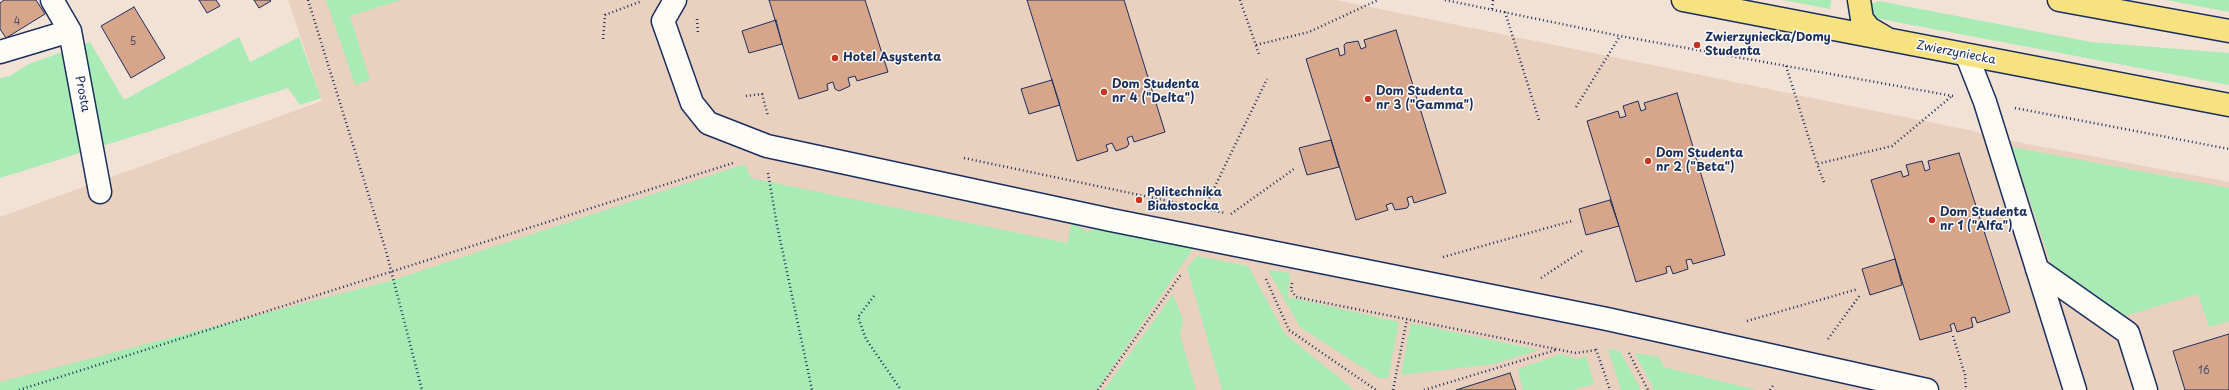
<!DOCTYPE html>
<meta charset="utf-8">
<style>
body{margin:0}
canvas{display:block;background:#f2e2d6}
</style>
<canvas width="2229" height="390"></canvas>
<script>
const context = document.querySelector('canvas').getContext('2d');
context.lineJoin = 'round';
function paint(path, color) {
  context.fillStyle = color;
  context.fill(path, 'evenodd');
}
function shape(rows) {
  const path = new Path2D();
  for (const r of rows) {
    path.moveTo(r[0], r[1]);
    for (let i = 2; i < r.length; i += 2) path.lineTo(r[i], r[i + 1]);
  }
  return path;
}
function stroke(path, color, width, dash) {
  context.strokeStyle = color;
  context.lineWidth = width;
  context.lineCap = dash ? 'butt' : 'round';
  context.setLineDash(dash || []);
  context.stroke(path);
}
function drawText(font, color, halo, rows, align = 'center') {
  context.font = font + ' "Playpen Sans",sans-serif';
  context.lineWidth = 3;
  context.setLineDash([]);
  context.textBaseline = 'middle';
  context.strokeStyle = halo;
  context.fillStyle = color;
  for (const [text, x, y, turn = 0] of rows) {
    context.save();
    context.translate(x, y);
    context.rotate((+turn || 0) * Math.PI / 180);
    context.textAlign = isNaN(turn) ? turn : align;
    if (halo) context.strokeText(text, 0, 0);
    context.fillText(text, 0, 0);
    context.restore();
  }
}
const built = shape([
 [288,0,1336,0,1973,131,1996,138,2229,182,2229,390,0,390,0,217,322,101]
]);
const green = shape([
 [326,0,401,0,350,16,370,80,355,85],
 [1783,0,1831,0,1830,9],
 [2166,0,2229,0,2229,12],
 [1879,1,2091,42,2229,53,2229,85,1875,18,1869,12,1871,4],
 [239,37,250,62,299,37,321,98,300,105,288,88,0,178,0,78,10,76,29,64,90,42,124,100],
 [2012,147,2229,188,2229,321,2209,327,2198,294,2125,316,2051,264],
 [745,164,751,178,1067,243,1072,222,1087,232,1111,220,1200,238,1097,390,0,390,0,382,393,280],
 [1197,256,1248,266,1285,334,1354,390,1222,390,1187,268],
 [1268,270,1290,273,1288,297,1399,322,1388,378,1379,378,1300,327],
 [1173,294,1183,320,1180,335,1196,390,1104,390],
 [1411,323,1539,350,1494,364,1401,375],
 [1608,349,1620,351,1641,390,1621,390],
 [1635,353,1659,357,1664,367,1756,390,1654,390],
 [1561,354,1578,359,1586,356,1594,384,1573,390,1523,390,1518,369]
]);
const building = shape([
 [4,0,36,0,45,14,6,38,0,29,0,3,4,0],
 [199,0,216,0,220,6,207,13,199,0],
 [254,0,270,0,271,1,259,8,254,0],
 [769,0,865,0,888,72,857,81,855,76,848,78,850,86,839,91,835,89,833,82,827,84,828,90,799,99,769,0],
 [1027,0,1124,0,1165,132,1134,142,1132,136,1127,138,1129,144,1127,147,1116,151,1112,143,1106,145,1108,151,1077,161,1027,0],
 [134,7,165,58,131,78,101,26,134,7],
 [776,20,782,44,749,53,742,31,776,20],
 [1396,30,1446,193,1414,203,1412,196,1407,198,1409,205,1407,208,1395,210,1392,203,1386,205,1388,210,1356,220,1306,59,1338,48,1340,56,1345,54,1344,45,1346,43,1358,41,1361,49,1366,47,1364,40,1396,30],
 [1052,80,1060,105,1029,114,1021,89,1052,80],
 [1677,93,1725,255,1693,264,1691,259,1686,260,1688,269,1673,274,1670,266,1666,267,1667,273,1636,282,1587,121,1618,111,1620,118,1626,116,1623,106,1638,101,1641,111,1646,109,1644,103,1677,93],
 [1331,140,1339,167,1307,175,1299,148,1331,140],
 [1959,153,2010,312,1977,323,1975,317,1971,318,1973,327,1957,332,1954,323,1950,325,1952,331,1920,340,1871,180,1901,171,1903,177,1909,175,1906,165,1922,161,1925,171,1930,169,1928,161,1959,153],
 [1610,200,1619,226,1586,235,1579,209,1610,200],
 [1895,259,1902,285,1870,295,1862,269,1895,259],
 [2229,334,2229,390,2185,390,2173,351,2229,334],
 [1510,373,1516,390,1456,390,1510,373]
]);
const path = shape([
 [308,0,386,251,422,390],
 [1240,0,1259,54],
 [1445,0,1620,36,1953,96],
 [1492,9,1493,0],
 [1505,12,1539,120],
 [697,19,698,34],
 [603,39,605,15,642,1],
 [1256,45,1309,32,1378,0],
 [1786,66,1817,164],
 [746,96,762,94,768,116],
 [1576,107,1620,36],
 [2015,108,2229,149],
 [964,158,1225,213],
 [768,173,777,225,812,390],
 [1824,182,1817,164,1892,146,1952,96],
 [1204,209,1267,79],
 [1231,214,1294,169],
 [1443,257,1572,221],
 [1541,278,1582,251],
 [1266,279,1289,330,1376,390],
 [1292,283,1291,290,1296,297,1576,353,1596,350],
 [874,296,858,317,866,339,901,390],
 [1747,321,1858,289],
 [1953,336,1965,375,1966,390],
 [1828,339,1860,295],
 [1596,349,1610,390],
 [1629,353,1648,390],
 [19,390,733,163],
 [1098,390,1182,273],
 [1393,390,1407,319],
 [1424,390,1556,350],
 [1770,390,1774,384]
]);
const minor = shape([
 [52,0,70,31,100,192],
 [675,0,663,21,692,103,708,123,767,146,1111,220,1607,319,1927,390],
 [0,52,70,31],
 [1967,56,1985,102,2075,390],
 [2037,269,2128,333,2146,390]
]);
const major = shape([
 [1683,0,2229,105],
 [1859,0,1862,19,1869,28,1886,38],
 [2059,0,2229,31]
]);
const markers = [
 [1697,45,4,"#c8321e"],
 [835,58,4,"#c8321e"],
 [1104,92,4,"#c8321e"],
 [1368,99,4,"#c8321e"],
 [1648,161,4,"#c8321e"],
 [1139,200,4,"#c8321e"],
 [1932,220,4,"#c8321e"]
];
const numberNames = [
 ["4",17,22],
 ["5",133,42],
 ["16",2204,371]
];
const poiNames = [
 ["Zwierzyniecka/Domy",1705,38],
 ["Studenta",1705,52],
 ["Hotel Asystenta",843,58],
 ["Dom Studenta",1112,85],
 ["nr 4 (\"Delta\")",1112,99],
 ["Dom Studenta",1376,92],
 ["nr 3 (\"Gamma\")",1376,106],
 ["Dom Studenta",1656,154],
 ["nr 2 (\"Beta\")",1656,168],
 ["Politechnika",1147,193],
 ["Białostocka",1147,207],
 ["Dom Studenta",1940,213],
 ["nr 1 (\"Alfa\")",1940,227]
];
const streetNames = [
 ["Zwierzyniecka",1956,53,11],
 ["Prosta",82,94,79]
];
paint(built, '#ead0bf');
paint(green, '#a9ebb5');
paint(building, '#d7a58a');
stroke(building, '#1b2f5e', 1);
stroke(minor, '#1b2f5e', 25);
stroke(major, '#1b2f5e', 25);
stroke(path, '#1b2f5e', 2.5, [1, 3]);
stroke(minor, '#fdfcf7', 22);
stroke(major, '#f6e281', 22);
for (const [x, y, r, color] of markers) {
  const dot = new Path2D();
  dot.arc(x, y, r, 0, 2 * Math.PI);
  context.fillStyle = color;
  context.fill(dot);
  stroke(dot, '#fdfcf7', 1.5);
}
drawText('10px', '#4a4c69', null, numberNames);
drawText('bold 12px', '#1b2f5e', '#fdfcf7', poiNames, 'left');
drawText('12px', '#1b2f5e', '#fdfcf7', streetNames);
</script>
